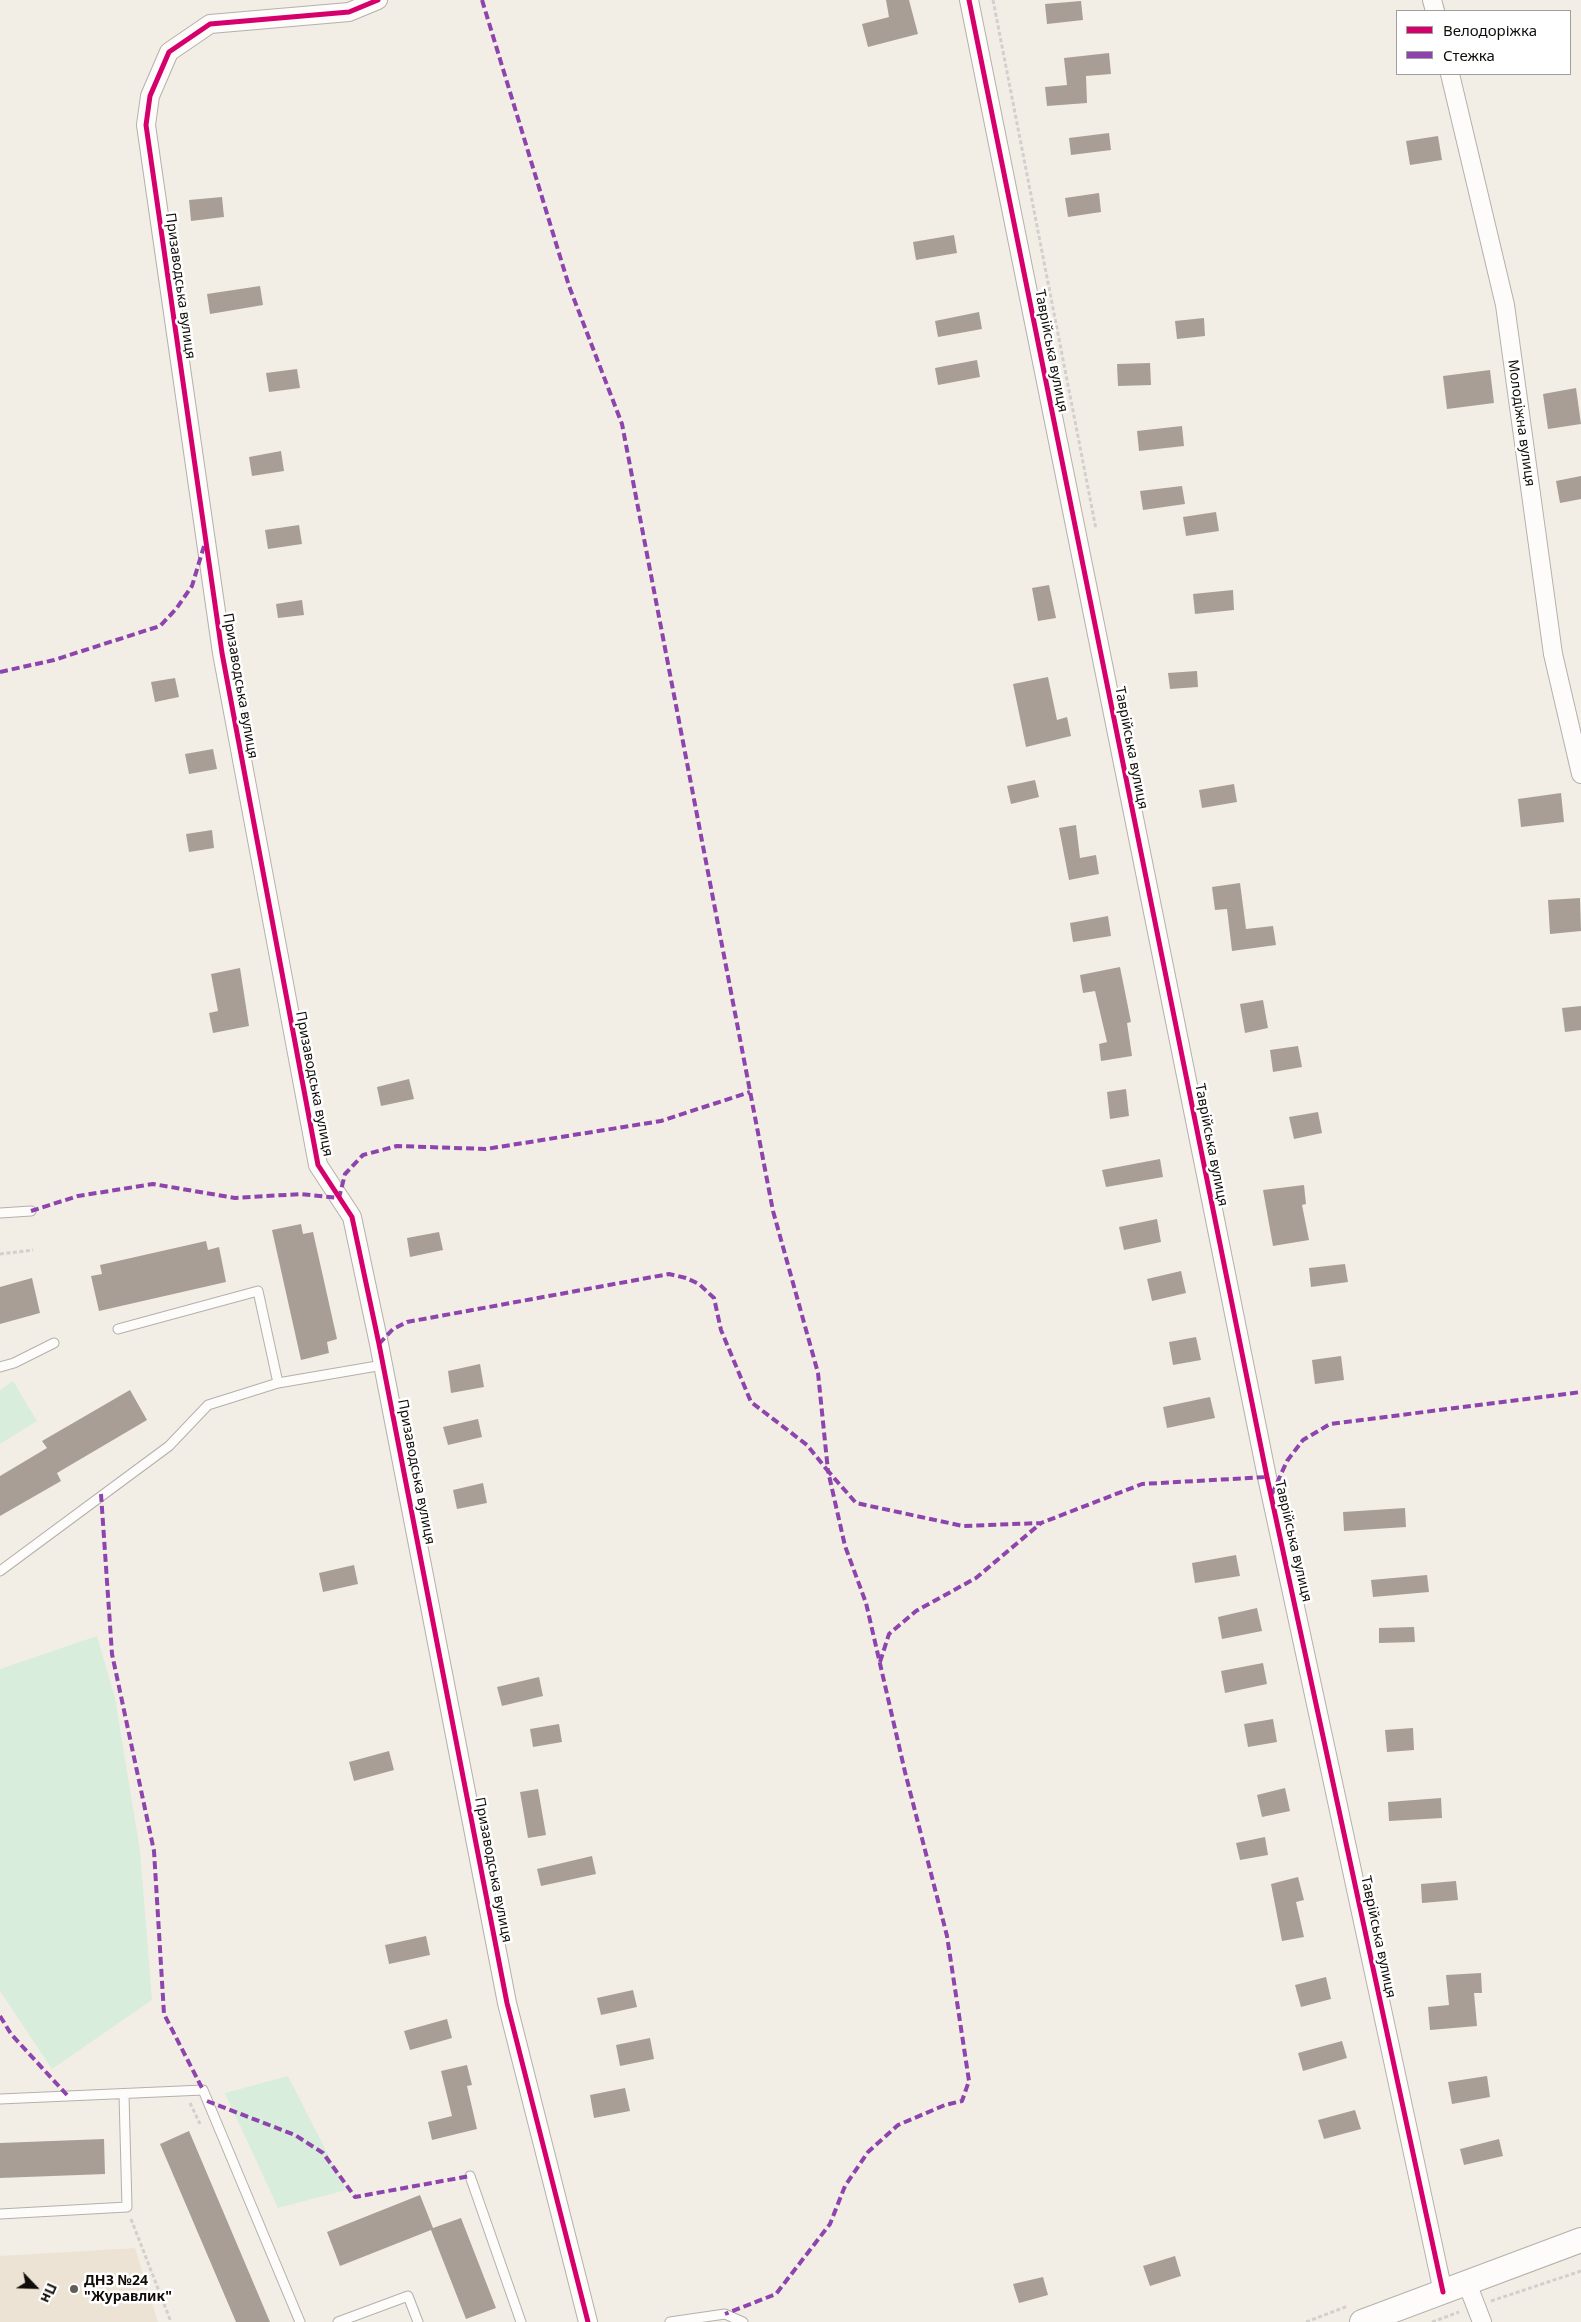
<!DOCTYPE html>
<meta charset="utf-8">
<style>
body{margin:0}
#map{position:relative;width:1581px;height:2322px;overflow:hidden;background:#f2eee6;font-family:"Noto Sans",sans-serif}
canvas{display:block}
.legend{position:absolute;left:1396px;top:10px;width:175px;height:65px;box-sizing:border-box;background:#fff;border:1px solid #a09f9d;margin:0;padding:6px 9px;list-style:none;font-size:15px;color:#110e09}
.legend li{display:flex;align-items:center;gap:10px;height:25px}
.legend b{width:25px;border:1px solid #a09f9d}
.north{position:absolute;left:10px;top:2262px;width:50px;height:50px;-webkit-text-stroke:4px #fff;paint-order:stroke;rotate:114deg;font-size:14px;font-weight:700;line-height:20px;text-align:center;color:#110e09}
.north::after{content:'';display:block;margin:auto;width:18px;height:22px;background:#110e09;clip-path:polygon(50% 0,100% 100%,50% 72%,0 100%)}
</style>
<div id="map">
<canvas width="1581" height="2322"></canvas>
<ul class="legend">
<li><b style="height:6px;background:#d6006c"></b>Велодоріжка</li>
<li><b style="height:6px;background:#8e44ad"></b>Стежка</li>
</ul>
<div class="north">Пн</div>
</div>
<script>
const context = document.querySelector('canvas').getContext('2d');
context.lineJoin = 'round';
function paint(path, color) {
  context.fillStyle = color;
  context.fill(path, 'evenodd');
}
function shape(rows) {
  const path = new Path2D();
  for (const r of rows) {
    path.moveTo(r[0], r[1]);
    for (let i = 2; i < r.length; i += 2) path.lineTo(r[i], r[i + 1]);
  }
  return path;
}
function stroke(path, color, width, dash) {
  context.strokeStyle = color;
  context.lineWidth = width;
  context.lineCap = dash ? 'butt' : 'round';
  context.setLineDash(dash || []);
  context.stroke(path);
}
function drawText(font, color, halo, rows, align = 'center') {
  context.font = font + ' "Noto Sans",sans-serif';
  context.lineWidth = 5;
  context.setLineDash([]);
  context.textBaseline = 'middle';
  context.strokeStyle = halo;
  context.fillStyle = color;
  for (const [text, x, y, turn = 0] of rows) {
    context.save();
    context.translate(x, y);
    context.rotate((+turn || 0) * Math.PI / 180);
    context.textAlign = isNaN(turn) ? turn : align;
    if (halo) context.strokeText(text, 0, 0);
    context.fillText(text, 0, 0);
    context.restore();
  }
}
const built = shape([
 [135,2248,158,2322,0,2322,0,2256]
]);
const green = shape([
 [13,1381,37,1421,0,1444,0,1390],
 [97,1636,115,1698,140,1851,152,2000,52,2069,0,1991,0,1669],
 [288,2076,346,2190,278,2208,225,2093]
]);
const building = shape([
 [886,0,909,0,918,34,868,47,862,24,889,17],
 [1081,1,1083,20,1047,24,1045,4],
 [1109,53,1111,74,1086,76,1087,103,1047,106,1045,87,1067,85,1064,58],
 [1109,133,1111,150,1071,155,1069,138],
 [1438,136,1442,160,1410,165,1406,141],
 [1099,193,1101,212,1068,217,1065,198],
 [222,197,224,217,191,221,189,200],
 [954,235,957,253,916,260,913,242],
 [260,286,263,305,210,314,207,294],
 [979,312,982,329,938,337,935,321],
 [1204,318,1205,336,1177,339,1175,321],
 [977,360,980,377,938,385,935,368],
 [1150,363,1151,385,1118,386,1117,364],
 [297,369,300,388,269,392,266,373],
 [1490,370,1494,403,1447,409,1443,376],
 [1576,388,1581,424,1548,429,1543,394],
 [1182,426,1184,446,1139,451,1137,431],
 [281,451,284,471,252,476,249,457],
 [1581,476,1581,499,1560,503,1556,481],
 [1182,486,1185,504,1143,510,1140,491],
 [1216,512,1219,531,1186,536,1183,517],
 [299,525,302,544,268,549,265,530],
 [1049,585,1056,618,1038,621,1032,588],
 [1233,590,1234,610,1195,614,1193,594],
 [302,600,304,615,278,618,276,604],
 [1197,671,1198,687,1170,689,1168,673],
 [1048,677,1057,720,1067,717,1071,736,1026,747,1013,684],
 [175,678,179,697,155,702,151,682],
 [213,749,217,769,189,774,185,754],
 [1035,780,1039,797,1011,804,1007,786],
 [1234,784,1237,802,1202,808,1199,790],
 [1561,793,1564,822,1521,827,1518,799],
 [1076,825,1080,858,1096,855,1099,874,1069,880,1059,828],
 [212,830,214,848,189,852,186,834],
 [1240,883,1246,929,1273,926,1276,945,1232,951,1227,909,1215,910,1212,887],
 [1580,898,1581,931,1550,934,1548,900],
 [1108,916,1111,936,1073,942,1070,923],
 [1120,967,1131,1022,1127,1023,1132,1056,1101,1061,1099,1044,1107,1042,1095,991,1083,993,1080,975],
 [240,968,249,1026,213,1033,209,1013,218,1011,211,974],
 [1263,1000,1268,1028,1245,1033,1240,1004],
 [1581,1006,1581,1030,1565,1032,1562,1008],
 [1298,1046,1302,1067,1273,1072,1270,1050],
 [409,1079,414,1099,381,1106,377,1087],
 [1126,1089,1129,1116,1110,1119,1107,1092],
 [1318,1112,1322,1133,1294,1139,1289,1117],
 [1160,1159,1163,1177,1106,1187,1102,1170],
 [1304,1185,1306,1204,1302,1205,1309,1240,1273,1246,1263,1190],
 [1157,1219,1161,1242,1124,1250,1119,1227],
 [301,1224,303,1234,313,1232,337,1339,327,1342,329,1353,301,1360,272,1230],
 [439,1232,443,1250,410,1257,407,1238],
 [206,1241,208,1250,219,1247,226,1282,99,1311,91,1276,102,1274,100,1265],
 [1345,1264,1348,1282,1311,1287,1309,1268],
 [1181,1271,1186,1293,1152,1301,1147,1279],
 [32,1278,40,1313,0,1324,0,1287],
 [1196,1337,1201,1360,1173,1365,1169,1342],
 [1341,1356,1344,1380,1315,1384,1312,1360],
 [480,1364,484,1387,451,1393,448,1371],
 [130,1390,147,1420,57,1473,61,1481,0,1516,0,1476,47,1448,42,1441],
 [1210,1397,1215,1418,1167,1428,1163,1407],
 [478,1419,482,1437,448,1445,443,1427],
 [483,1483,487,1503,457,1509,453,1490],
 [1405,1508,1406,1527,1344,1531,1343,1512],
 [1236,1555,1240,1576,1195,1583,1192,1563],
 [354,1565,358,1584,323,1592,319,1573],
 [1427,1575,1429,1592,1373,1597,1371,1580],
 [1257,1608,1262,1631,1222,1639,1218,1617],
 [1414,1627,1415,1642,1379,1643,1379,1628],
 [1263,1663,1267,1684,1225,1693,1221,1671],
 [539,1677,543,1696,502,1706,497,1687],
 [1273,1719,1277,1742,1248,1747,1244,1724],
 [559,1724,562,1742,533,1747,530,1729],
 [1413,1728,1414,1750,1387,1752,1385,1730],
 [389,1751,394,1770,354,1781,349,1762],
 [1285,1788,1290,1811,1262,1817,1257,1795],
 [538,1789,546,1835,528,1838,520,1792],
 [1441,1798,1442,1818,1389,1821,1388,1802],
 [1265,1837,1268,1855,1240,1860,1236,1843],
 [592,1856,596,1874,541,1886,537,1869],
 [1298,1877,1304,1900,1296,1902,1304,1937,1282,1941,1271,1884],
 [1456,1881,1458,1900,1422,1903,1421,1884],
 [426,1936,430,1955,389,1964,385,1945],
 [1481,1973,1482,1993,1474,1993,1477,2026,1430,2030,1428,2007,1449,2005,1446,1975],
 [1326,1977,1331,1999,1301,2007,1295,1985],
 [633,1990,637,2007,601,2015,597,1998],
 [447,2019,452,2038,410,2050,404,2031],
 [650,2038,654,2059,620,2066,616,2045],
 [1342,2041,1347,2058,1303,2071,1298,2053],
 [467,2065,472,2085,467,2086,477,2129,432,2140,428,2122,452,2116,441,2071],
 [1487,2076,1490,2097,1452,2104,1448,2082],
 [625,2088,630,2111,594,2118,590,2095],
 [1355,2110,1361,2129,1324,2139,1318,2120],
 [189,2131,270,2322,236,2322,160,2144],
 [104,2139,105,2174,0,2178,0,2143],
 [1499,2139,1503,2156,1464,2165,1460,2149],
 [420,2195,433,2228,461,2218,496,2308,466,2319,431,2230,340,2266,327,2232],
 [1175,2256,1181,2276,1150,2286,1143,2266],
 [1043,2277,1048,2295,1019,2303,1013,2284]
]);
const path = shape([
 [993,0,1096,529],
 [0,1254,33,1250],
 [190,2103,200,2124],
 [131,2219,171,2322],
 [1491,2301,1581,2271],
 [1306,2322,1348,2306],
 [1432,2322,1459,2312]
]);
const lane = shape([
 [0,1213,31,1211],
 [118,1329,258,1291,278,1383],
 [0,1367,14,1363,54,1343],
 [0,1571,169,1446,208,1405,278,1383,383,1365],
 [0,2099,203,2090,300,2322],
 [470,2176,521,2322],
 [0,2214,127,2207,124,2095],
 [338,2322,408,2296,418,2322],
 [670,2322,725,2314,743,2322]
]);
const street = shape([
 [378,0,349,12,210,24,169,52,150,96,146,125,222,653,318,1165,352,1217,379,1344,507,2003,588,2322],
 [969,0,1267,1477,1443,2292],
 [1432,0,1435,11],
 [1450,74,1505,305,1553,654,1581,774],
 [1467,2283,1482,2322]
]);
const secondary = shape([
 [1362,2322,1581,2240]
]);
const quiet = shape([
 [482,0,569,286,622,424,773,1211,818,1373,828,1471,856,1503,963,1526,1041,1523,1142,1484,1267,1477],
 [0,672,54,660,160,626,176,609,192,586,204,546],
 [31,1211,78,1196,153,1184,235,1198,301,1194,339,1198,345,1174,363,1155,397,1146,486,1149,661,1121,750,1092],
 [379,1344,393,1329,407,1322,669,1274,686,1278,699,1284,714,1298,721,1330,751,1402,807,1445,828,1471,845,1546,866,1603,905,1772,947,1936,969,2081,962,2101,945,2105,898,2125,868,2152,845,2186,830,2224,776,2294,725,2314],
 [101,1494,112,1654,154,1851,164,2014,203,2090],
 [1272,1494,1287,1461,1303,1440,1330,1424,1581,1392],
 [880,1662,889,1634,916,1611,976,1578,1041,1523],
 [0,2016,11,2034,67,2095],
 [207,2101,295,2135,323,2153,355,2197,470,2176]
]);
const cycleway = shape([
 [378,0,349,12,210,24,169,52,150,96,146,125,222,653,318,1165,352,1217,379,1344,507,2003,588,2322],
 [969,0,1267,1477,1443,2292]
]);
const markers = [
 [74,2289,5,"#605c56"]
];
const streetNames = [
 ["Призаводська вулиця",180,286,82],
 ["Таврійська вулиця",1051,351,79],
 ["Молодіжна вулиця",1521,423,82],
 ["Призаводська вулиця",240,686,80],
 ["Таврійська вулиця",1131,748,79],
 ["Призаводська вулиця",314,1084,79],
 ["Таврійська вулиця",1211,1145,79],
 ["Призаводська вулиця",416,1472,79],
 ["Таврійська вулиця",1293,1541,77],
 ["Призаводська вулиця",493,1870,79],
 ["Таврійська вулиця",1378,1937,78]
];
const poiNames = [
 ["ДНЗ №24",84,2281],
 ["\"Журавлик\"",84,2297]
];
paint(built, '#ede3d4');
paint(green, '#d8eddb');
paint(building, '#a89e96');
stroke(lane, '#b4b0aa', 11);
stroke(street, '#b4b0aa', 20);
stroke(secondary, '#b4b0aa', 26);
stroke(path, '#d2d0cd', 3, [4, 2.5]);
stroke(lane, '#fdfcfb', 9);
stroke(street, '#fdfcfb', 18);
stroke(secondary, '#fdfcfb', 24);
stroke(quiet, '#8e44ad', 4, [8, 4]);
stroke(cycleway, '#d6006c', 5);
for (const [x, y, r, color] of markers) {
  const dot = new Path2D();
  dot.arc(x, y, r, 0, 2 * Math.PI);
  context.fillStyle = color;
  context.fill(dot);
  stroke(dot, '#fff', 2);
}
drawText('14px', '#110e09', '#fff', streetNames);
drawText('bold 14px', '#110e09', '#fff', poiNames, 'left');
</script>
